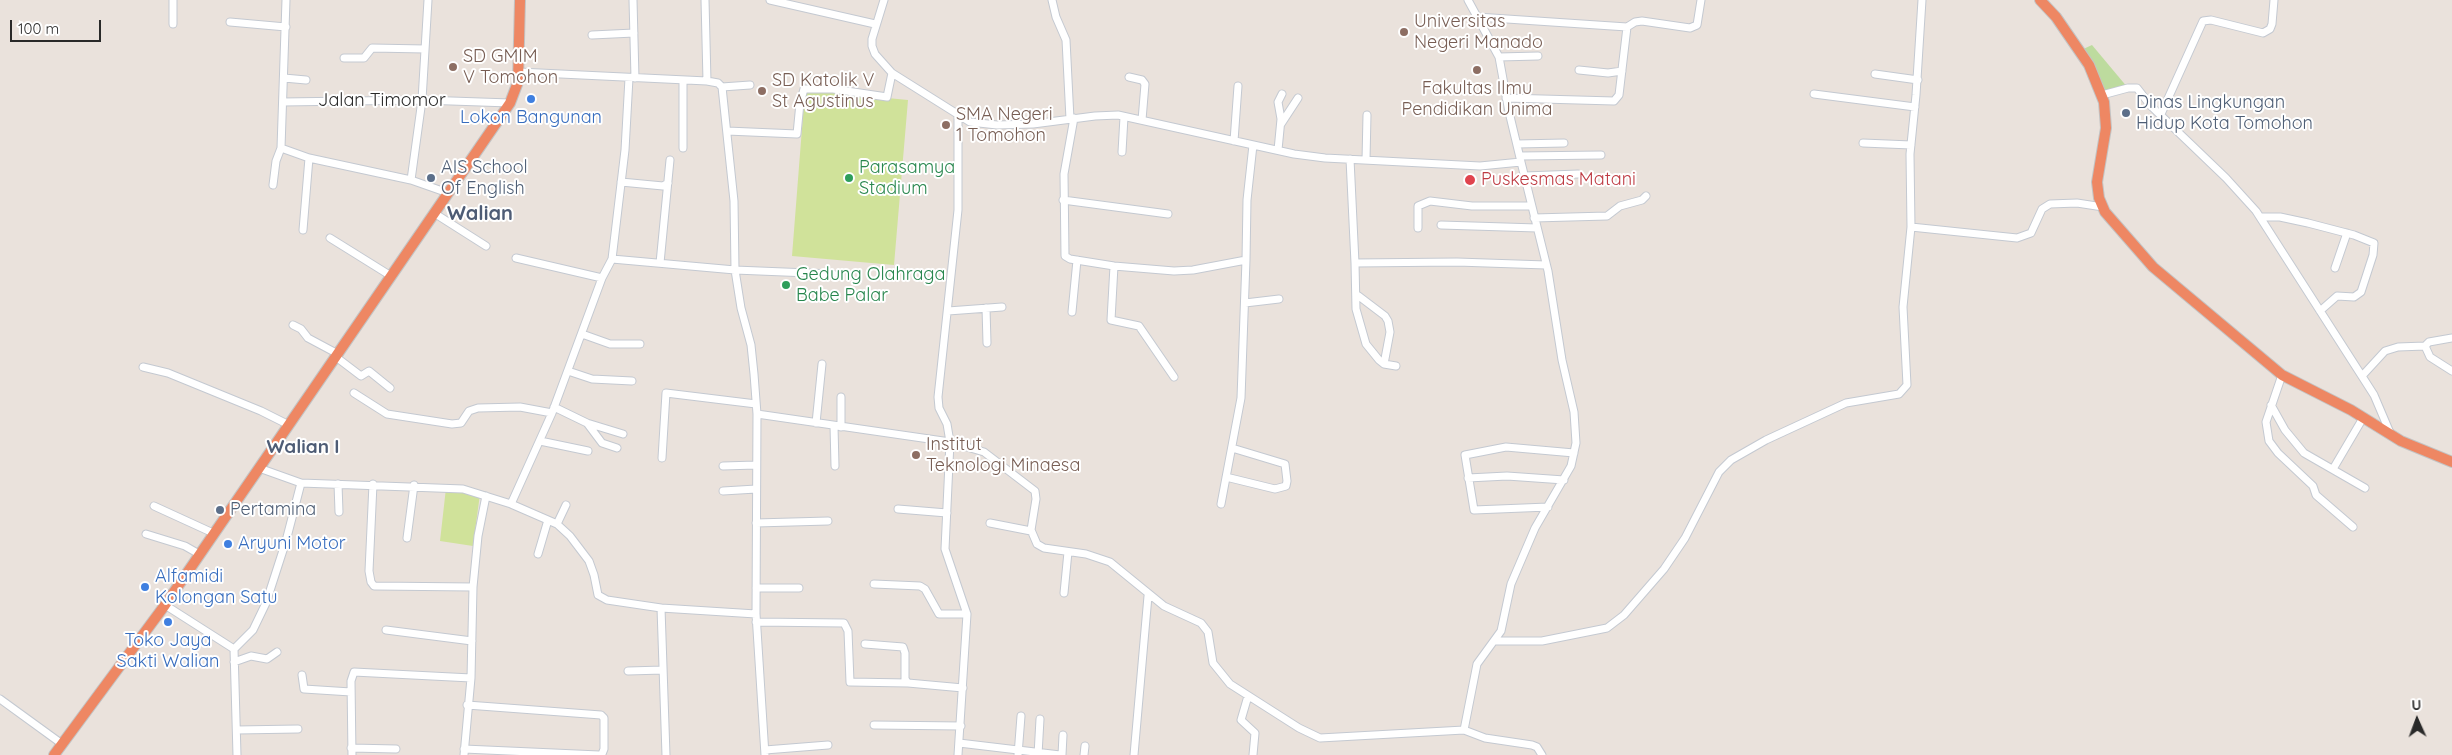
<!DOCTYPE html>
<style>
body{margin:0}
#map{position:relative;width:2452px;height:755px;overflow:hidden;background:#eae2dc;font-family:Quicksand,sans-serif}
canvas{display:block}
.north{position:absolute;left:2392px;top:695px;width:50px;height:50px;-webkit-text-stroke:4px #fff;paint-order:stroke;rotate:358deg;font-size:14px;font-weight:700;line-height:20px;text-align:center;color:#292929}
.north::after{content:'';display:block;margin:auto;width:18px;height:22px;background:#292929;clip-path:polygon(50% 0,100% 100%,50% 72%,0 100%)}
.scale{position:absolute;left:10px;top:20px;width:91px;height:22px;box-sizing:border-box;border:2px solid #292929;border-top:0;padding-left:6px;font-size:15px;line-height:18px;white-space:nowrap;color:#292929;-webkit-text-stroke:4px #fff;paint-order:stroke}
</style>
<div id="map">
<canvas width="2452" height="755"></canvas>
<div class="north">U</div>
<div class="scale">100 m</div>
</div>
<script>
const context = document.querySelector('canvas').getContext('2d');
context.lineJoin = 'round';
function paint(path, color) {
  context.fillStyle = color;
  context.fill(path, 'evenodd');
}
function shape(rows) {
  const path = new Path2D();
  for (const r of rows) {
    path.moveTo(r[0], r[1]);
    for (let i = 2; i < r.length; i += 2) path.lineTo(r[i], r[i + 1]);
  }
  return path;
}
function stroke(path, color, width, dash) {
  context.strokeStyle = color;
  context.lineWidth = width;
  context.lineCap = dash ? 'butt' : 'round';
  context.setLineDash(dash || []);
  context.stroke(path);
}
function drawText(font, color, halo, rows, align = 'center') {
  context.font = font + ' Quicksand,sans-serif';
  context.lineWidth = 4;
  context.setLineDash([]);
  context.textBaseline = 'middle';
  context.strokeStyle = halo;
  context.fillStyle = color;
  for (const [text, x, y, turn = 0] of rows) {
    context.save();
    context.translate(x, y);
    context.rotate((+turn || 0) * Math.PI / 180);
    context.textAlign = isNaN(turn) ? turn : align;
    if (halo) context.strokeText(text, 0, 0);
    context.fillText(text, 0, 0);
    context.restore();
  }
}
const green = shape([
 [2092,45,2128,88,2102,95,2079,51]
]);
const pitch = shape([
 [805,90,908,100,894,265,792,256],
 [446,488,480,494,473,546,440,541]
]);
const minor = shape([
 [286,0,281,148,309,158,411,180,448,193],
 [633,0,635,78],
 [705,0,707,81],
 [770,0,875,24],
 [884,0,872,39,872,46,875,54,892,73,970,122,997,125,1033,124,1095,116,1118,115,1294,154,1325,158,1480,166,1521,162,1509,112,1499,57,1468,0],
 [1052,0,1056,17,1066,40,1070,119],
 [1922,0,1916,95,1910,154,1911,227,2017,238,2031,233,2042,209,2050,204,2077,203,2103,207],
 [1477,17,1627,27,1635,22,1642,21,1690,28,1697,25,1701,0],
 [230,22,286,27],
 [173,24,173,0],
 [592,35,634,33],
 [1499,57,1538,56],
 [344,58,364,58,372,48,425,49],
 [1579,70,1608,73,1622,71],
 [519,72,707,81,718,83,722,87,734,201,735,270,741,308,751,345,754,374,757,414,756,614,765,755],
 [1875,74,1918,80],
 [1129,77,1142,80,1145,84,1142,120],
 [284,78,306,80],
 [683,80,683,148],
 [722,87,750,85],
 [1814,94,1915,107],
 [2102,95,2128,88,2137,88,2151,106,2226,178,2256,211,2374,395,2391,435],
 [1506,98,1614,101,1619,95,1627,27],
 [283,102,422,100,510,103],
 [2161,114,2203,21,2211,20,2263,33,2270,29,2272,24,2274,0],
 [1074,118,1064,174,1065,256,1070,259,1114,266,1174,271,1193,270,1246,260,1241,398,1221,504],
 [1281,124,1298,98],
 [727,131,797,134,800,103,804,89,833,89,887,97,892,73],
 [1234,141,1238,86],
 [1863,143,1911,145],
 [1517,144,1564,143],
 [1278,150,1281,119,1278,102,1282,94],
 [1122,152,1124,117],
 [1520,156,1601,155],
 [1350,159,1355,263,1457,262,1546,265],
 [1366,160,1367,115],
 [1525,176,1578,174],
 [411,180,422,100,428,0],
 [621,182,663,186,668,183],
 [273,185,276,161,281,148],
 [1063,200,1168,214],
 [434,213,486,246],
 [2261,217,2280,217,2308,223,2354,235,2374,243,2373,255,2361,292,2354,297,2337,296,2320,311],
 [1534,218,1607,216,1620,206,1642,200,1646,196],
 [1441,225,1537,228],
 [1418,228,1418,206,1430,201,1472,206,1530,206],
 [303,230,309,158],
 [330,238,391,276],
 [516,258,602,278],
 [612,259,735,270,833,274],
 [1246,260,1247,200,1253,145],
 [660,263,670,160],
 [1355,263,1356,309,1366,344,1379,360,1384,364,1396,366],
 [1114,266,1111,320,1139,326,1174,377],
 [2335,268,2347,233],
 [1356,294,1385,316,1388,321,1390,332,1384,364],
 [1245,303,1279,299],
 [986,308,987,343],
 [948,311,1002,307],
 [1072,312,1077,260],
 [293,325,301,329,308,338,338,354],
 [582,334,610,344,640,344],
 [2452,338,2429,342,2425,346,2430,357,2452,371],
 [336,357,361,376,369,371,390,388],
 [143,367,168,373,261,411,289,425],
 [568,371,592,379,632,381],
 [2282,375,2266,422,2269,441,2278,453,2313,486,2316,495,2353,527],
 [2362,376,2385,351,2398,347,2425,346],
 [354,393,387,414,452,424,461,423,469,411,478,408,520,407,552,413],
 [841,397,841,427],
 [2271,405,2285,430,2304,453,2365,488],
 [554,407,587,423,602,443,617,448],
 [757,414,950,442,984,452,1035,491,1036,499,1031,530,1037,544,1044,548,1086,554,1110,562,1164,606,1201,623,1208,632,1213,663,1230,684,1299,728,1320,738,1464,730,1485,738,1532,745,1537,747,1542,755],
 [587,423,623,434],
 [816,423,822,364],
 [834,426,835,466],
 [540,441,588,451],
 [662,458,666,393,756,404],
 [723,466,756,465],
 [259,468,301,483,463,489,511,504,557,524,570,536,589,561,594,575,598,595,607,600,661,608,666,755],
 [2333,469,2363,418],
 [1226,477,1275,489,1286,486,1287,481,1285,464,1232,448],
 [1468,478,1507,476,1564,480],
 [338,484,339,512],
 [373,484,369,571,371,582,374,586,473,587],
 [723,491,756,489],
 [511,504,552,413,602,278,612,259,625,150,629,78],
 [154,506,213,533],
 [1548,507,1474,510,1465,455,1506,447,1574,453],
 [898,509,947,513],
 [756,523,828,521],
 [990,523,1031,531],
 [557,524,566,505],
 [146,534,185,546,199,554],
 [407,538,414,485],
 [538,554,548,520],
 [874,584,920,586,925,589,939,614,967,614],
 [756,588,799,588],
 [1064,593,1068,552],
 [165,605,234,649,237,755],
 [661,608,756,614],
 [756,622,844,623,848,631,850,682,908,683],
 [386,630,472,641],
 [1494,641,1542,641,1607,628,1624,615,1664,569,1685,538,1719,472,1731,460,1766,440,1846,403,1899,394,1907,385,1903,307,1911,227],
 [865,644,903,647,905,653,905,679,908,683,963,688],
 [234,649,253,630,266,603,286,541,301,483],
 [234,662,251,656,267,659,277,652],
 [628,671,663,670],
 [302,675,304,689,351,692],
 [1248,696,1241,720,1255,733,1253,755],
 [0,699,62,744],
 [874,725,961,726],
 [237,730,298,729],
 [1464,730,1477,664,1501,631,1511,584,1535,528,1571,466,1576,443,1574,412,1562,360,1548,271,1521,162],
 [959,743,1060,755],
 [351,748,396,749],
 [464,749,599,755,602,754,604,749,604,718,601,715,467,705],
 [765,750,828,745],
 [352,755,351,681,354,672,471,678],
 [464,755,471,678,473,587,478,536,486,496],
 [958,755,967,614,945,549,950,442,947,424,939,408,938,397,958,210,958,115],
 [1018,755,1021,716],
 [1038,755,1040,719],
 [1062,755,1063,735],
 [1084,755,1085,746],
 [1134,755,1148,596]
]);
const highway = shape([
 [2040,0,2056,17,2089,65,2104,102,2106,128,2097,182,2099,198,2105,212,2153,267,2282,375,2351,410,2401,441,2452,462],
 [54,755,165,605,510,103,518,82,520,0]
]);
const markers = [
 [1404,32,5,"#8d6e63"],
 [453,67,5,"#8d6e63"],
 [1477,70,5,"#8d6e63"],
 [762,91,5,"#8d6e63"],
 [531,99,5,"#3f7fe0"],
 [2126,113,5,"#5c6f8a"],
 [946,125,5,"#8d6e63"],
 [431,178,5,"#5c6f8a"],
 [849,178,5,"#2e9e5b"],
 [1470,180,6,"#e0444e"],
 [786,285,5,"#2e9e5b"],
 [916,455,5,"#8d6e63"],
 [220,510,5,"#5c6f8a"],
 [228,544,5,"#3f7fe0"],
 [145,587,5,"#3f7fe0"],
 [168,622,5,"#3f7fe0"]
];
const educationNames = [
 ["Universitas",1414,22],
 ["Negeri Manado",1414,43],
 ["SD GMIM",463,57],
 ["V Tomohon",463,78],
 ["SD Katolik V",772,81],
 ["St Agustinus",772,102],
 ["Fakultas Ilmu",1477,89,"center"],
 ["Pendidikan Unima",1477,110,"center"],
 ["SMA Negeri",956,115],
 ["1 Tomohon",956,136],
 ["Institut",926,445],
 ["Teknologi Minaesa",926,466]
];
const streetNames = [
 ["Jalan Timomor",382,101]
];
const serviceNames = [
 ["Dinas Lingkungan",2136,103],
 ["Hidup Kota Tomohon",2136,124],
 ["AIS School",441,168],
 ["Of English",441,189],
 ["Pertamina",230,510]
];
const shopNames = [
 ["Lokon Bangunan",531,118],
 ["Aryuni Motor",238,544,"left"],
 ["Alfamidi",155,577,"left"],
 ["Kolongan Satu",155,598,"left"],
 ["Toko Jaya",168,641],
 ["Sakti Walian",168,662]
];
const leisureNames = [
 ["Parasamya",859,168],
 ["Stadium",859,189],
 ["Gedung Olahraga",796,275],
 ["Babe Palar",796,296]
];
const healthNames = [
 ["Puskesmas Matani",1481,180]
];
const neighbourhoodNames = [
 ["Walian I",303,447]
];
const quarterNames = [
 ["Walian",480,214]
];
paint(green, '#bddb9e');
paint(pitch, '#d0e29a');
stroke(minor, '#c4c9d1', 9);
stroke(highway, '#c3c3c3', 12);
stroke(minor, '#fff', 7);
stroke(highway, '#ee8763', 10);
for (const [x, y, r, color] of markers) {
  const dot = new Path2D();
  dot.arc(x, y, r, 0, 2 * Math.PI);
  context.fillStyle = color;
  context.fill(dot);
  stroke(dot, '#fff', 2);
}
drawText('18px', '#785e54', '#fff', educationNames, 'left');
drawText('18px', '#292929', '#fff', streetNames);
drawText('18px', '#4e5e75', '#fff', serviceNames, 'left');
drawText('18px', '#366cbe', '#fff', shopNames);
drawText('18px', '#27864d', '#fff', leisureNames, 'left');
drawText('18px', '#be3a42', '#fff', healthNames, 'left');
drawText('bold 19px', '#4e5c75', '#fff', neighbourhoodNames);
drawText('bold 20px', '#4e5c75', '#fff', quarterNames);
</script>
